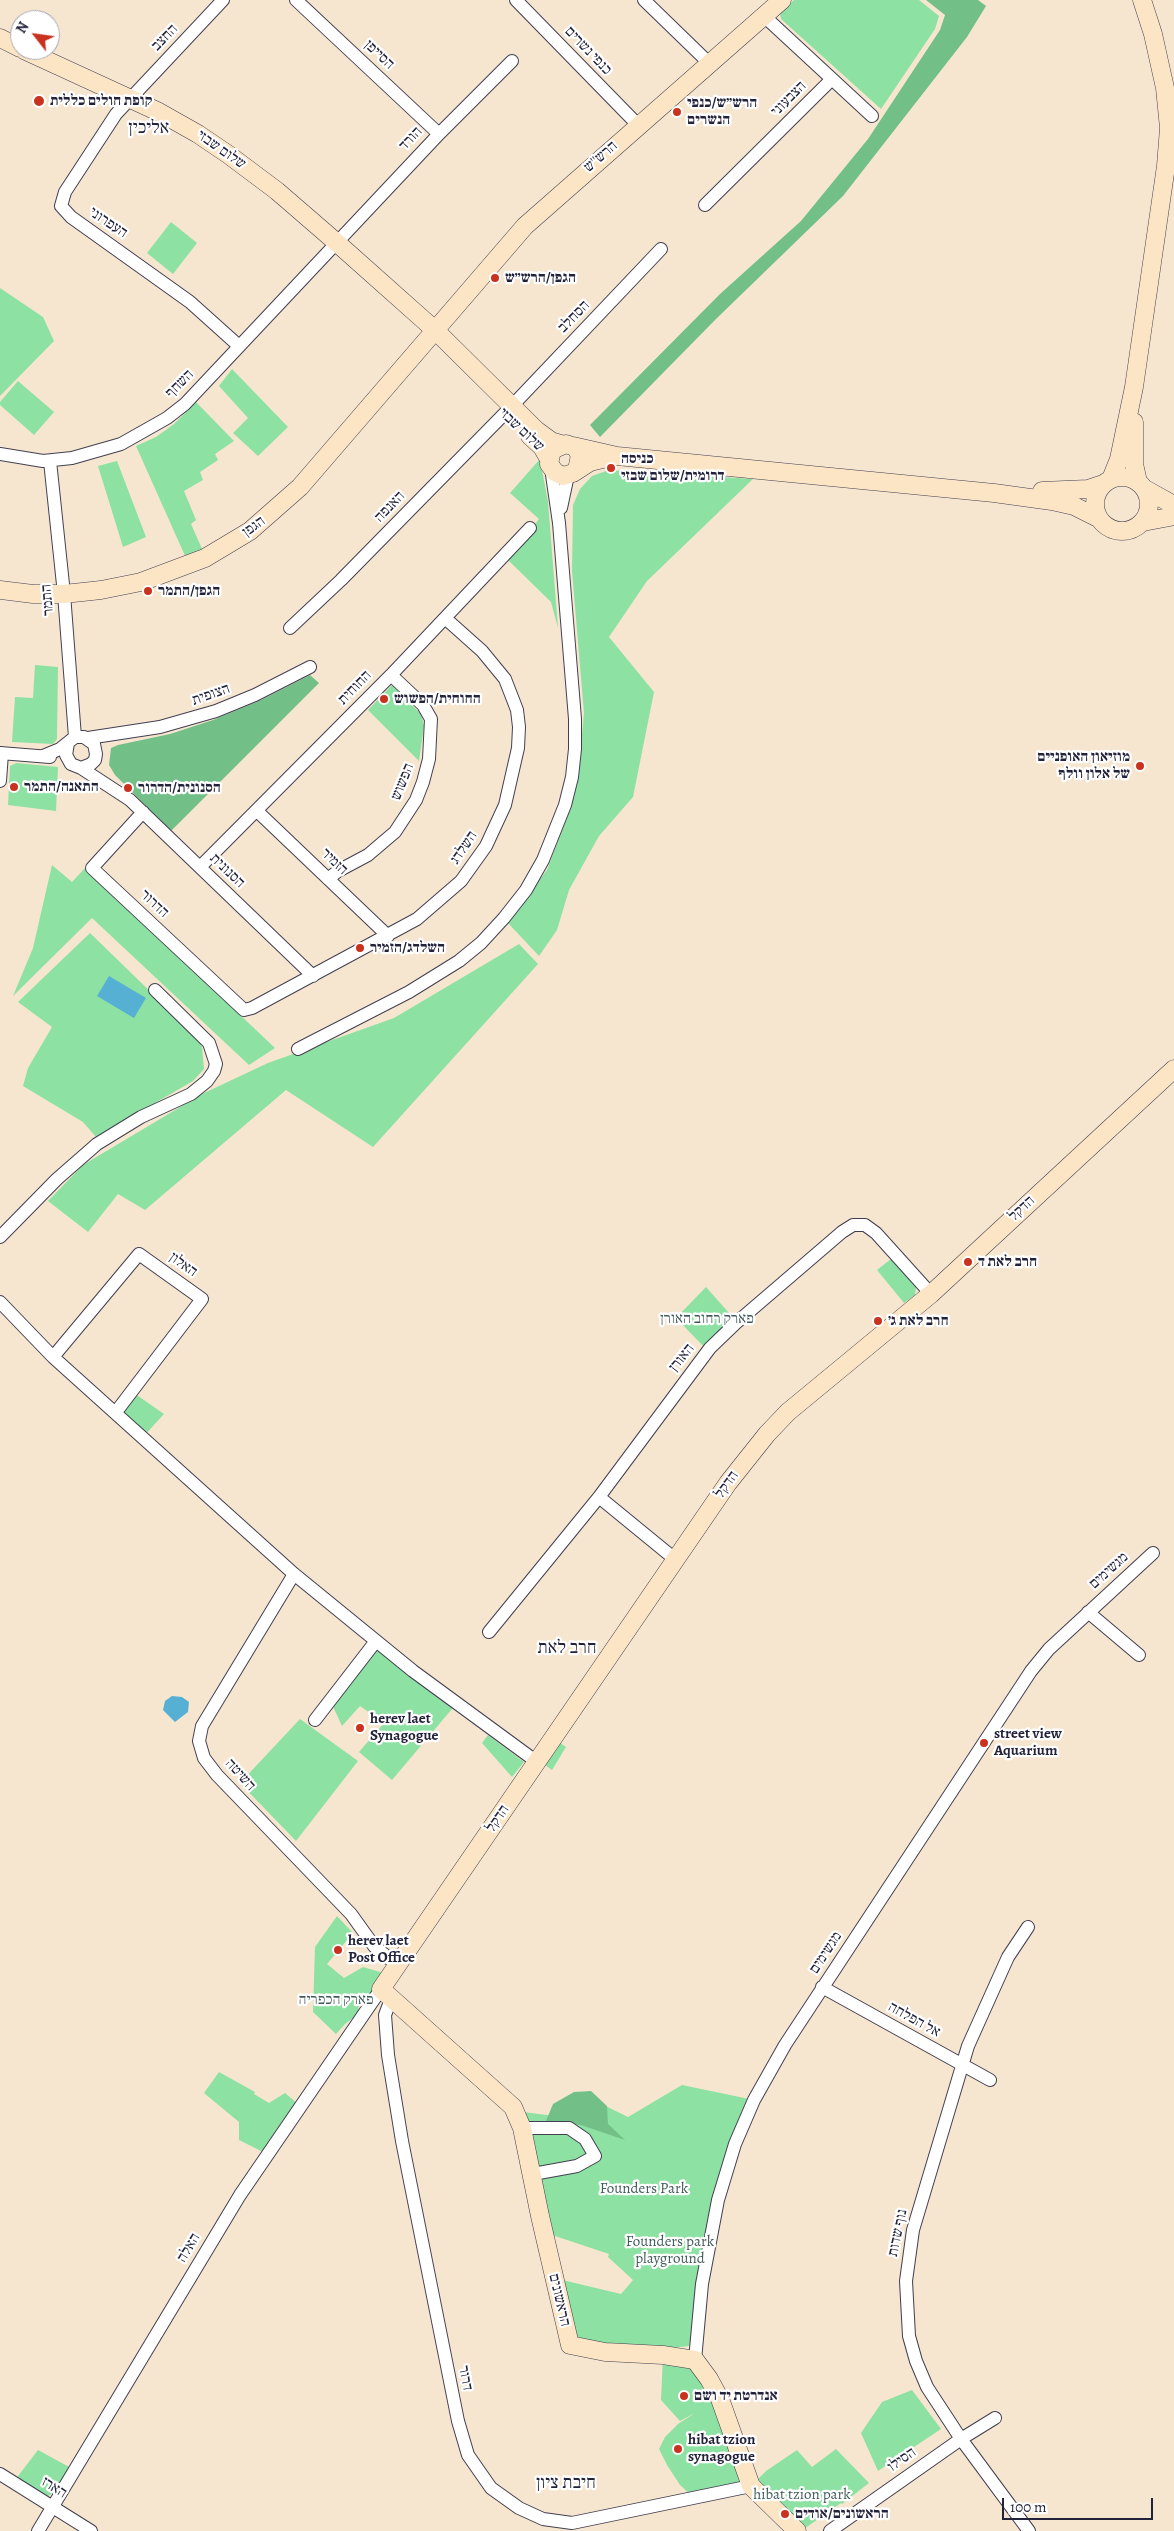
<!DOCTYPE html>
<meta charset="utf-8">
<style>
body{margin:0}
#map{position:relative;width:1174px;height:2531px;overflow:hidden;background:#f6e6d0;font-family:Alegreya,serif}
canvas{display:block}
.north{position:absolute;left:10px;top:10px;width:50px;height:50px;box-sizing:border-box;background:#fff;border:1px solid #a7a7b1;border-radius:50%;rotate:300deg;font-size:14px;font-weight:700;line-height:20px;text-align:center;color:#22223b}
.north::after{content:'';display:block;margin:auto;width:18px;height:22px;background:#c8321e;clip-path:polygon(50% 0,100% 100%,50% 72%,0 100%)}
.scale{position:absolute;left:1002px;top:2498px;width:151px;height:22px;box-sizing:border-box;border:2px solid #22223b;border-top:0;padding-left:6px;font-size:15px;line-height:18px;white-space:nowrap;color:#22223b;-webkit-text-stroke:4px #fff;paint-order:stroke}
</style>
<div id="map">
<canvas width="1174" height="2531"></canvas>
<div class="north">N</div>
<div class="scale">100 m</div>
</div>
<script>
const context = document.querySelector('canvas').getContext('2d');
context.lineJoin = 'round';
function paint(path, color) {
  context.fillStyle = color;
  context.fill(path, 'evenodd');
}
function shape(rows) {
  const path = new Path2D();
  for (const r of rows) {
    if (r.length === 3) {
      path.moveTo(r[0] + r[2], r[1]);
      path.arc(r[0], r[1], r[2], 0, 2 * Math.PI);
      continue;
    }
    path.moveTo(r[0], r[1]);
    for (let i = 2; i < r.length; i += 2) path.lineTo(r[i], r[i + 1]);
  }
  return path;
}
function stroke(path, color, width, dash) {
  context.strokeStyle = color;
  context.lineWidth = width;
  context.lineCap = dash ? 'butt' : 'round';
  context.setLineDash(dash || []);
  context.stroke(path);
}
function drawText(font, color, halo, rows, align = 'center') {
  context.font = font + ' Alegreya,"Frank Ruhl Libre",serif';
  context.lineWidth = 4.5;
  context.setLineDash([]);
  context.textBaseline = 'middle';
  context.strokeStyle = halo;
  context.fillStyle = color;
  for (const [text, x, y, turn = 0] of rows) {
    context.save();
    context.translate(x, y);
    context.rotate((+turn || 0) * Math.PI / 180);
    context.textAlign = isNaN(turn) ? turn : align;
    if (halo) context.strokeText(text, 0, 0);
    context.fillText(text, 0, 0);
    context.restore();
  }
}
const green = shape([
 [794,0,919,0,939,16,935,29,881,109,781,19,780,12],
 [171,222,197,243,173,274,147,253],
 [0,288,43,317,54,341,0,396],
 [232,369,288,427,258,456,233,433,248,418,219,386],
 [18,381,54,412,34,435,0,405,0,402],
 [196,402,234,441,215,454,218,460,200,472,203,480,184,491,196,520,191,524,203,551,186,558,136,446,156,437,174,424],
 [540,459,548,502,558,628,551,602,508,560,539,519,510,493],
 [117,461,146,537,123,547,98,466],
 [609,470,753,479,647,581,609,637,654,692,633,797,599,836,569,890,557,930,539,956,507,922,547,870,566,820,578,775,584,713,572,571,573,505,580,489,592,476],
 [35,665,58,667,57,739,53,744,12,742,15,697,33,698],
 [392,685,421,714,424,726,419,761,368,710],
 [16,763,58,767,56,811,8,805,10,766],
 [52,865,72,882,85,868,275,1048,249,1065,92,918,13,996,33,948],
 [90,933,194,1034,202,1047,204,1069,193,1081,96,1137,83,1122,23,1086,28,1068,52,1027,18,1002],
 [519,944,538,964,373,1147,286,1090,145,1210,118,1194,88,1232,48,1201,83,1165,202,1094,268,1063,394,1018],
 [891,1259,916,1287,915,1295,904,1303,877,1270],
 [706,1287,737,1322,708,1351,676,1318],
 [131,1391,164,1414,143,1437,116,1412],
 [376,1641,457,1703,392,1780,359,1752,384,1723,360,1706,342,1726,330,1700],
 [300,1719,358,1761,296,1841,240,1783],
 [488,1735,524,1762,512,1777,482,1743],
 [553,1738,566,1747,552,1770,538,1760],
 [337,1916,353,1933,327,1964,344,1978,363,1967,387,1974,358,2008,361,2012,345,2024,336,2034,313,2012,315,1947],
 [219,2072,255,2092,254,2094,269,2103,285,2093,298,2104,263,2152,239,2140,239,2122,204,2093],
 [682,2085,754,2100,727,2154,689,2346,629,2353,570,2345,554,2278,621,2294,633,2280,608,2257,609,2254,543,2232,515,2111,563,2117,587,2097,628,2117],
 [663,2355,695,2360,746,2488,691,2495,680,2485,667,2465,659,2449,665,2437,678,2424,695,2413,680,2421,661,2400],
 [912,2390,941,2429,878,2471,861,2433,882,2402],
 [836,2449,869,2483,842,2504,841,2503,801,2531,751,2486,766,2471,797,2450,812,2467],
 [38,2450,71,2468,59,2488,47,2497,15,2480]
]);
const forest = shape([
 [926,0,978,0,986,6,967,37,843,196,716,319,600,437,590,425,720,294,801,221,868,139,940,30,945,15],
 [310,675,319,683,171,831,115,775,109,765,111,748,118,745,170,734,213,720,261,700],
 [591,2091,607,2106,608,2124,625,2140,581,2125,546,2121,553,2104,574,2092]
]);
const water = shape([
 [109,976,146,998,134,1018,97,996],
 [172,1696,182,1697,189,1702,188,1712,175,1722,163,1710,165,1701]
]);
const street = shape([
 [223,0,116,114,65,192,61,206,71,217,190,302,239,346],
 [296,0,439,134],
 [516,0,638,125],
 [644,0,710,64],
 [764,16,872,116],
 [705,205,832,79],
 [0,454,43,461,72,458,121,444,167,418,185,404,439,134,512,61],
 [50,461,64,594,75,737],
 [561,508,568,475],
 [290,628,341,580,511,407,661,249],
 [88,738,160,727,216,711,255,695,310,667],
 [0,753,50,757],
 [43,756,60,749,75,737,84,737,94,744,96,754,95,760,91,764,81,768,71,764,66,755,68,743],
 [81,768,130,800,313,976],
 [0,781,2,753],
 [257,811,388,936],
 [143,812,92,868,244,1010,252,1008,417,919,461,881,486,846,505,805,518,748,519,727,517,710,505,679,482,651,445,618],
 [200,867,391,675,530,528],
 [328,879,338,871,368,855,395,832,416,800,423,782,429,759,431,719,423,705,391,675],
 [298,1049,409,992,459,961,481,943,504,918,526,890,543,860,565,805,572,777,575,749,575,719,559,523,551,468],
 [0,1237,57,1179,97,1144,141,1117,191,1094,207,1081,214,1071,216,1064,209,1043,155,990],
 [0,1302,53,1357,294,1574,413,1671,537,1762],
 [53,1357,139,1254,202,1299,116,1412],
 [599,1497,676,1560],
 [294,1574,202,1726,199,1741,204,1758,217,1775,351,1914,374,1946,397,1965],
 [1088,1612,1139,1655],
 [489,1632,599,1497,710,1348,736,1323,842,1232,853,1225,865,1225,876,1233,931,1294],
 [315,1720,376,1641],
 [1028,1927,1008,1957,968,2046,913,2230,906,2281,909,2336,916,2361,927,2387,961,2439,1029,2531],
 [822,1987,990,2080],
 [391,1999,385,2015,388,2055,402,2141,458,2421,468,2455,491,2488,519,2508,543,2519,572,2523,751,2486],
 [522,2128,569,2128,585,2139,595,2156,577,2166,533,2174],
 [695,2360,702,2284,718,2200,735,2144,754,2100,785,2045,1031,1671,1049,1649,1153,1553],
 [0,2474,91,2531],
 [38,2531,240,2195,381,1989],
 [830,2531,961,2439,995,2418]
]);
const secondary = shape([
 [0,38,20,48],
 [24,50,159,112,198,134,229,155,277,191,336,242,436,331,536,430,551,441,561,444],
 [1134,422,1134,464,1138,482],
 [530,436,542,447,549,459],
 [573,446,617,456,994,493,1052,501,1074,506,1098,518],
 [577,470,580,455,575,447,566,444,552,450,549,464,555,472,563,476,573,473,590,462,611,457],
 [1122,504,27],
 [1111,479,1119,459,1134,387,1166,166,1169,128,1165,88,1153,34,1142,0],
 [1145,489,1174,505],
 [1042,491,1088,489,1103,484],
 [1143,522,1174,516],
 [0,590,33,594,64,594,101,590,141,582,205,558,250,531,300,487,525,226,782,0],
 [797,2531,751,2486,720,2399,709,2379,695,2360,663,2355,605,2352,570,2345,540,2216,522,2128,513,2107,381,1989,728,1483,767,1434,788,1412,931,1294,1174,1069]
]);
const markers = [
 [39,101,6,"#c8321e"],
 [677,112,5,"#c8321e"],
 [495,278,5,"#c8321e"],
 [611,468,5,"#c8321e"],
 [148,591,5,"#c8321e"],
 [384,699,5,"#c8321e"],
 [1140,766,5,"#c8321e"],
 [14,787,5,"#c8321e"],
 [128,788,5,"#c8321e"],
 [360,948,5,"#c8321e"],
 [968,1262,5,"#c8321e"],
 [878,1321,5,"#c8321e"],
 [360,1728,5,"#c8321e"],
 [984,1743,5,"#c8321e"],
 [338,1950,5,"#c8321e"],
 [684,2396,5,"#c8321e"],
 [678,2449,5,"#c8321e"],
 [785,2514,5,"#c8321e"]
];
const streetNames = [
 ["החצב",165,38,-46],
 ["כנפי נשרים",588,51,46],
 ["הסייפן",379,55,43],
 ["הצבעוני",789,99,-45],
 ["הורד",411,139,-47],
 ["שלום שבזי",221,150,35],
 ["הרש''ש",601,157,-41],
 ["העפרוני",108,223,34],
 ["הסחלב",574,317,-46],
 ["השחף",180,384,-45],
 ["שלום שבזי",521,430,43],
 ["האנפה",390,507,-46],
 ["הגפן",254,527,-36],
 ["התמר",48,600,-95],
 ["החוחית",355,688,-46],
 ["הצופית",211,695,-19],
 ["הפשוש",403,782,-68],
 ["השלדג",464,848,-56],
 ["הזמיר",334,862,44],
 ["הסנונית",227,871,44],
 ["הדרור",154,904,43],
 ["הדקל",1022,1209,-43],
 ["האלון",183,1265,36],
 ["האורן",682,1358,-51],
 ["הדקל",727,1485,-55],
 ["מגשימים",1109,1571,-42],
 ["השיטה",240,1775,48],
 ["הדקל",498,1819,-56],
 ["מגשימים",826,1953,-57],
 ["אל הפלחה",914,2020,29],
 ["נוף שדות",898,2233,-78],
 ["האלה",189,2248,-59],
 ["הראשונים",559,2300,77],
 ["דרור",465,2378,79],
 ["הסילו",902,2460,-35],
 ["הארז",54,2488,32]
];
const poiNames = [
 ["קופת חולים כללית",50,101],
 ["הרש״ש/כנפי",687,103],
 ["הנשרים",687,120],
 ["הגפן/הרש״ש",505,278],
 ["כניסה",621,459],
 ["דרומית/שלום שבזי",621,476],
 ["הגפן/התמר",158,591],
 ["החוחית/הפשוש",394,699],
 ["מוזיאון האופניים",1130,757,"right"],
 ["של אלון וולף",1130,774,"right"],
 ["התאנה/התמר",24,787],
 ["הסנונית/הדרור",138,788],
 ["השלדג/הזמיר",370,948],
 ["חרב לאת ד",978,1262],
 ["חרב לאת ג׳",888,1321],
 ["herev laet",370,1719],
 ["Synagogue",370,1736],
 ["street view",994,1734],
 ["Aquarium",994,1751],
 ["herev laet",348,1941],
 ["Post Office",348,1958],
 ["אנדרטת יד ושם",694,2396],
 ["hibat tzion",688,2440],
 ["synagogue",688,2457],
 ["הראשונים/אודים",795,2514]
];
const parkNames = [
 ["פארק רחוב האורן",707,1319],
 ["פארק הכפריה",336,2000],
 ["Founders Park",644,2189],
 ["Founders park",670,2242],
 ["playground",670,2259],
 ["hibat tzion park",802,2495]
];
const quarterNames = [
 ["אליכין",149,129],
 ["חרב לאת",567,1649],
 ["חיבת ציון",566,2484]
];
paint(green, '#8de1a2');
paint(forest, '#72bf88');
paint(water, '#56b0d3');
stroke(street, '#423f51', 14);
stroke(secondary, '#423f51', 19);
stroke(street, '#fff', 12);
stroke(secondary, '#fce5c4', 18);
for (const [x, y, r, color] of markers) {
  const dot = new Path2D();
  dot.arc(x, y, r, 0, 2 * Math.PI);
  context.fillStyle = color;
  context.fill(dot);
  stroke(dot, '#fff', 2);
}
drawText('15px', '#22223b', '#fff', streetNames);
drawText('bold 15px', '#22223b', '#fff', poiNames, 'left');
drawText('15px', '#425b5a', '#fff', parkNames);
drawText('18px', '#22223b', '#fff', quarterNames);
</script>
